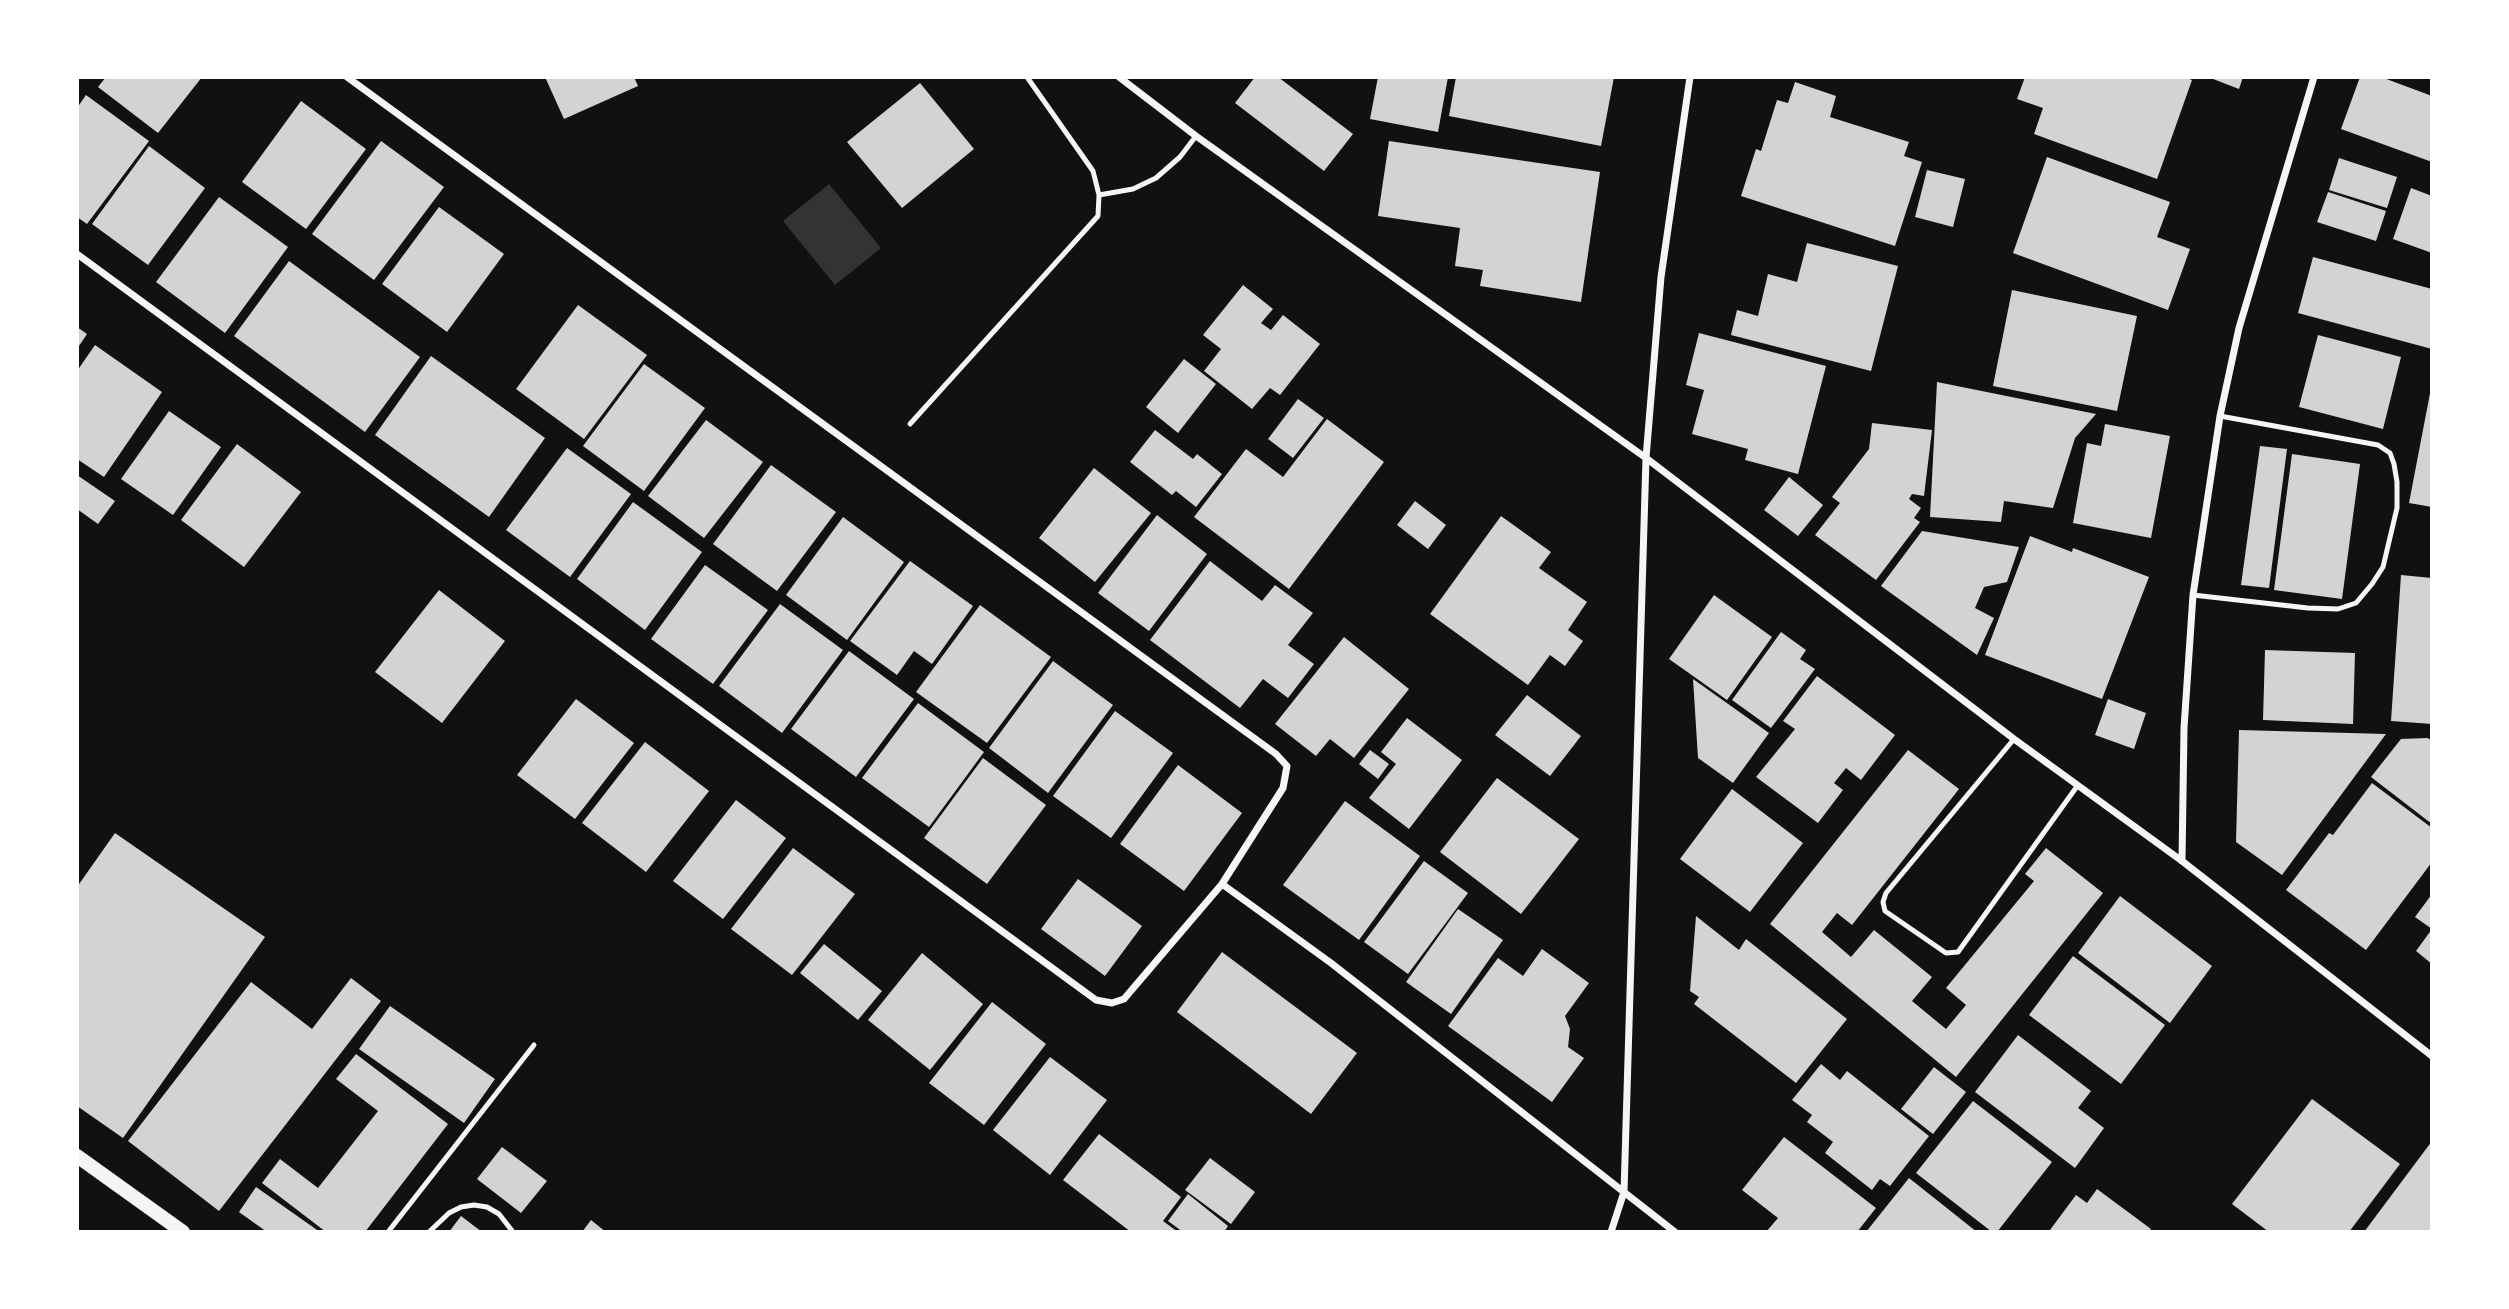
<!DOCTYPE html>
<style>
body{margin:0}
#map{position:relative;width:2509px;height:1309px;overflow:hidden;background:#111;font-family:"Noto Serif",serif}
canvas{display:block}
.frame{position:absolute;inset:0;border:79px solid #fff;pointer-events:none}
</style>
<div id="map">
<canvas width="2509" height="1309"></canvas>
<div class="frame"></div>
</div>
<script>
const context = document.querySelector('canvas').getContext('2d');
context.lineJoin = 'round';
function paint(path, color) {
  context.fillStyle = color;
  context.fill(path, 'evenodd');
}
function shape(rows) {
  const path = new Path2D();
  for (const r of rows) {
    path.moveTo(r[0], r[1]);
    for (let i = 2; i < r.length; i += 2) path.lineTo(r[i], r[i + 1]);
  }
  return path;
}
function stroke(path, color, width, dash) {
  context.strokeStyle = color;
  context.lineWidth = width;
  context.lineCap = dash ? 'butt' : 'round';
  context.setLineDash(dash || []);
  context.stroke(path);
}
const water = shape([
 [829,184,881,248,835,285,783,221]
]);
const building = shape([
 [106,77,202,77,158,133,98,87],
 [545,77,634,77,638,86,564,119],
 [1255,77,1278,77,1353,134,1324,171,1235,103],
 [1378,77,1448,77,1438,132,1370,119],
 [1456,77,1614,77,1601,146,1449,116],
 [2025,77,2184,77,2192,80,2157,179,2034,134,2043,108,2017,99],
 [2208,77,2243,77,2239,89],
 [2360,77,2381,77,2432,96,2432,162,2341,129],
 [1795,82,1836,96,1830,117,1909,142,1904,156,1922,162,1895,246,1741,196,1756,149,1761,151,1777,100,1788,103],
 [920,83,974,149,902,208,847,142],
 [86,95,149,141,87,224,77,217,77,108],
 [301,101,366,149,306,229,242,182],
 [381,141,444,187,374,280,312,234],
 [1389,141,1600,172,1581,302,1480,286,1483,270,1455,266,1460,228,1378,216],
 [149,146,205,188,148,265,92,224],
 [2047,157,2170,202,2157,237,2190,249,2168,310,2013,253],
 [2339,158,2397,177,2387,208,2329,190],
 [1927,170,1965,179,1953,227,1915,217],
 [2411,188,2432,196,2432,253,2393,239],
 [2328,192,2386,211,2376,241,2317,222],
 [219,197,288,247,225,333,156,282],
 [439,207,504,254,447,332,382,284],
 [1807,243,1898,266,1871,371,1731,335,1737,310,1758,316,1768,274,1797,282],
 [2313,257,2432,289,2432,349,2298,313],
 [289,261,420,357,365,432,234,336],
 [1243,285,1273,309,1261,323,1271,330,1283,315,1320,344,1280,395,1270,388,1252,409,1204,371,1221,349,1203,335],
 [2012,290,2137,316,2117,411,1993,386],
 [578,305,647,355,584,439,516,389],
 [77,327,87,334,77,349],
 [1699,333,1826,366,1798,474,1745,460,1748,449,1692,434,1704,390,1686,385],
 [2318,335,2401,357,2383,429,2299,407],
 [95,345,162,392,104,477,77,459,77,371],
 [431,356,545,438,489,517,375,435],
 [1184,359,1216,384,1178,433,1146,407],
 [644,364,705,408,644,491,583,446],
 [1937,382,2096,414,2075,438,2053,508,2004,501,2001,522,1930,517],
 [2431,388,2432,388,2432,507,2409,503],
 [1298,399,1324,418,1293,458,1268,439],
 [169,411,221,447,173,515,121,479],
 [1327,419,1384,462,1289,589,1194,517,1246,449,1283,477],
 [706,420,763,462,704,538,648,496],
 [1872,423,1932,430,1924,496,1912,494,1909,499,1921,508,1914,518,1920,522,1876,580,1815,535,1840,503,1832,497,1869,449],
 [2105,424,2170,436,2151,538,2073,523,2087,443,2101,446],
 [1155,430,1193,459,1197,454,1222,474,1196,507,1176,491,1172,495,1130,462],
 [237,444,301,492,244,567,181,520],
 [2260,446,2287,449,2269,588,2241,585],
 [567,448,631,494,570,577,506,530],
 [2292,454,2360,464,2342,599,2274,590],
 [771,465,836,512,777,591,713,544],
 [1094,468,1151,513,1095,582,1039,538],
 [77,475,115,501,98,524,77,509],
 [1789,477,1823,505,1798,536,1764,510],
 [1415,501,1446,525,1428,549,1397,525],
 [633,502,702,552,645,630,577,579],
 [1157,515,1207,554,1149,631,1098,593],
 [1501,516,1551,552,1539,568,1587,602,1568,630,1583,641,1565,666,1550,655,1528,685,1430,614],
 [843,517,904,562,847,640,786,595],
 [1922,531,2019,547,2007,582,1984,587,1975,608,1994,618,1977,655,1881,586],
 [2030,536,2072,552,2073,548,2149,577,2102,699,1985,655],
 [910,561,973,606,932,664,914,651,897,675,850,641],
 [1210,561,1262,601,1275,585,1313,613,1288,645,1314,664,1288,698,1263,679,1240,708,1150,640],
 [705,565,768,610,713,684,651,639],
 [2401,575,2432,578,2432,724,2391,721],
 [439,590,505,641,442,723,375,672],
 [1714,595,1772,637,1727,700,1669,659],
 [780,604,843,650,782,733,719,686],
 [980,605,1051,657,987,743,916,692],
 [1781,632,1806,650,1800,659,1815,669,1771,728,1732,700],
 [1344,637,1409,689,1354,758,1330,739,1316,756,1275,724],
 [2265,650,2355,653,2353,724,2263,720],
 [849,651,914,699,856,777,791,729],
 [1053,661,1113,705,1048,793,989,748],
 [1817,676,1895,735,1861,780,1846,768,1834,783,1843,790,1818,823,1756,777,1795,729,1783,721],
 [1693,679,1769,733,1733,783,1698,758],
 [1527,695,1581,736,1550,776,1495,735],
 [576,699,634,743,575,819,517,775],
 [2108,699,2146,713,2134,749,2095,735],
 [918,703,984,752,929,827,862,778],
 [1115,711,1173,753,1111,838,1053,796],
 [1407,718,1462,760,1409,829,1369,798,1396,764,1381,752],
 [2239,730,2386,734,2282,875,2236,842],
 [2427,738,2432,740,2432,824,2371,777,2401,739],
 [645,742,709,791,646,872,582,823],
 [1370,750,1389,764,1378,779,1359,764],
 [1908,750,1959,789,1852,925,1837,913,1822,932,1851,957,1874,930,1932,977,1912,1001,1946,1029,1966,1005,1946,988,2034,881,2025,874,2046,848,2103,893,1956,1077,1770,924],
 [983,758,1046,805,987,884,924,838],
 [1178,765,1242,813,1184,891,1120,844],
 [1497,778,1579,839,1521,914,1440,852],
 [2372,783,2432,828,2432,862,2366,950,2286,890,2329,833,2333,835],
 [1732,789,1803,843,1750,912,1680,859],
 [736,800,786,838,723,919,673,881],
 [1345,801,1420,856,1359,940,1283,885],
 [115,833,265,937,123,1138,77,1106,77,887],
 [793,848,855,894,792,975,731,929],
 [1424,861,1468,893,1408,974,1364,942],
 [1078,879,1142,926,1105,976,1041,929],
 [2432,894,2432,929,2415,917],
 [2120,896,2212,966,2170,1023,2078,953],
 [1458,909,1503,940,1451,1014,1406,982],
 [1696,916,1739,950,1746,939,1847,1019,1796,1083,1694,1004,1699,997,1690,991],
 [2432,929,2432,964,2416,951],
 [824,944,882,991,858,1020,800,973],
 [1542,949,1589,983,1565,1016,1570,1029,1568,1047,1584,1058,1552,1102,1448,1026,1498,958,1523,976],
 [1222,952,1357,1053,1311,1114,1177,1012],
 [922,953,983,1004,930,1070,868,1020],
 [2073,956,2165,1025,2121,1084,2029,1015],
 [351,978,381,1001,219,1211,128,1141,251,982,312,1029],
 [992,1002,1046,1044,984,1125,929,1083],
 [390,1006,495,1079,464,1123,359,1049],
 [2018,1035,2091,1091,2078,1108,2104,1128,2075,1168,1975,1092],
 [356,1054,448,1124,365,1232,326,1232,262,1183,280,1159,318,1188,378,1111,336,1079],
 [1050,1057,1107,1100,1050,1175,993,1130],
 [1821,1064,1840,1080,1847,1071,1929,1136,1890,1186,1880,1179,1872,1190,1825,1153,1833,1142,1807,1122,1812,1115,1792,1100],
 [1934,1067,1966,1092,1933,1134,1901,1109],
 [2312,1099,2400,1164,2349,1232,2269,1232,2232,1204],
 [1973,1101,2052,1162,1997,1232,1992,1232,1916,1173],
 [1099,1134,1181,1197,1163,1221,1178,1232,1131,1232,1063,1180],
 [1784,1137,1876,1208,1857,1232,1766,1232,1778,1218,1742,1190],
 [2432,1141,2432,1232,2364,1232],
 [502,1147,547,1181,521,1213,477,1179],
 [1210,1158,1255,1192,1231,1224,1185,1190],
 [1909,1178,1977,1232,1866,1232],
 [256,1187,320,1232,267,1232,239,1212],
 [2097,1189,2151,1229,2148,1232,2050,1230,2076,1195,2087,1203],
 [1188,1194,1228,1226,1224,1232,1183,1232,1168,1221],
 [461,1216,482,1232,449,1232],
 [591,1220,606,1232,582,1232]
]);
const service = shape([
 [1099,195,1133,189,1156,178,1180,157,1196,136],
 [910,424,1098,216,1099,195,1093,171,1027,77],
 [2193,595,2308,608,2338,609,2356,603,2372,584,2383,567,2397,508,2397,482,2394,464,2390,453,2378,445,2220,416],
 [2014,739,1886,893,1883,902,1885,911,1946,953,1958,952,2078,785],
 [388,1232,534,1045],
 [429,1232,449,1213,461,1207,474,1205,487,1207,499,1214,513,1232]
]);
const minor = shape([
 [1119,77,1196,136,1646,458,2014,739,2182,861,2432,1056],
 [77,254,1096,1000,1112,1003,1124,999,1222,884,1283,788,1287,766,1276,754,347,77],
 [2182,861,2184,728,2193,595,2220,416,2239,328,2314,77],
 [1222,884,1331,963,1675,1232],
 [1611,1232,1624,1192,1646,458,1661,277,1690,77]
]);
const secondary = shape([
 [77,1156,183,1232]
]);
paint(water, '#333');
paint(building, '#d3d3d3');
stroke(service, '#f5f5f5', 5);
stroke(minor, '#f5f5f5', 7);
stroke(secondary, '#f5f5f5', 14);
</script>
